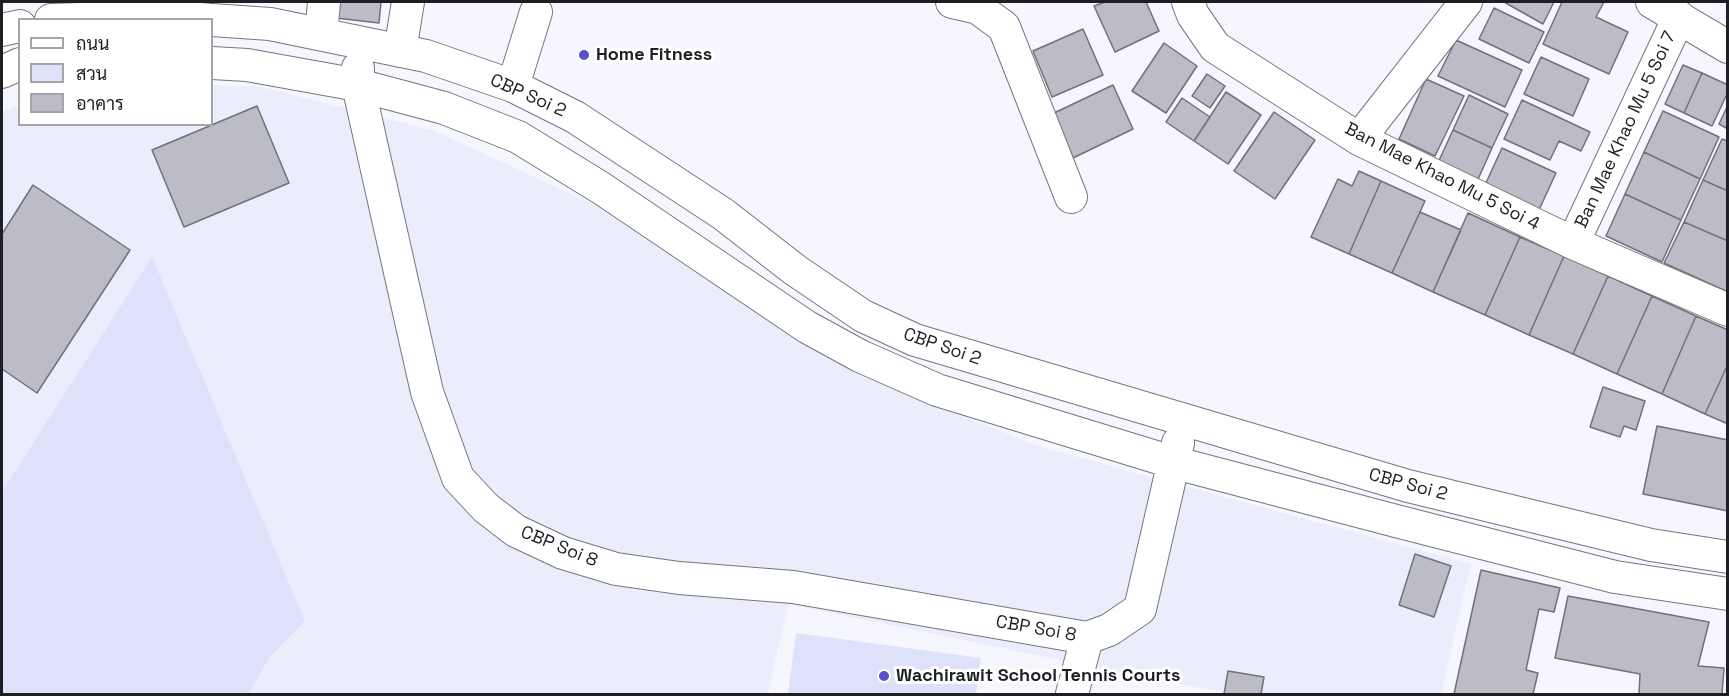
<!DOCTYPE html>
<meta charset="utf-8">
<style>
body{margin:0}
#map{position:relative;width:1729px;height:696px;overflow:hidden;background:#f6f7fe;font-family:"Space Grotesk",Sarabun,sans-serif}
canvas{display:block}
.frame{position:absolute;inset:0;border:3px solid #1e1f22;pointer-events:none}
.legend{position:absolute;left:18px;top:18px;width:195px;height:108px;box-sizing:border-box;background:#fff;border:2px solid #a5a5a7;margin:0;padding:8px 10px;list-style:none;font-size:18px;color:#1e1f22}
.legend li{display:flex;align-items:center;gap:12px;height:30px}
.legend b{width:30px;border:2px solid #a5a5a7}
</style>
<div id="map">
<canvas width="1729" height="696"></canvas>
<div class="frame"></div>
<ul class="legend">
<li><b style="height:8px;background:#fff"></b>ถนน</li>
<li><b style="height:16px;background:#dee1fa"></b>สวน</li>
<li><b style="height:16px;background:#bbbcc5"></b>อาคาร</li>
</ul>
</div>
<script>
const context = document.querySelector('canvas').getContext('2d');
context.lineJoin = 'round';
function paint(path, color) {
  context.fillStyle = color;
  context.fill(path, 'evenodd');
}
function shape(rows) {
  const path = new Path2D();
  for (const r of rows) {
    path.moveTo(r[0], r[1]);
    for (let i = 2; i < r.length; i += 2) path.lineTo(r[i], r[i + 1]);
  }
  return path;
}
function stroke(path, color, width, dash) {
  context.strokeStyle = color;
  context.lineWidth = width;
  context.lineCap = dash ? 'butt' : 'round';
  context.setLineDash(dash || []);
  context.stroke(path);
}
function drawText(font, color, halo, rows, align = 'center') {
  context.font = font + ' "Space Grotesk",sans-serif';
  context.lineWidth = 6;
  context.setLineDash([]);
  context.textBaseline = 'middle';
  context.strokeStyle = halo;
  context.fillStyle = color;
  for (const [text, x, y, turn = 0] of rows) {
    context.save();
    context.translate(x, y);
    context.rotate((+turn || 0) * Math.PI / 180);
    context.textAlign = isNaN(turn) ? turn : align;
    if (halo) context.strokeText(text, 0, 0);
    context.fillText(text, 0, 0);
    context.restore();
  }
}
const built = shape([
 [212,85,262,87,435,131,621,217,862,376,1041,447,1471,564,1441,694,1243,694,1187,686,788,604,768,694,249,694,269,658,305,621,2,492,2,111,19,106,20,124,212,124]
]);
const green = shape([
 [152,257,305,621,269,658,249,694,2,694,2,492],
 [796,633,981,658,976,694,788,694]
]);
const building = shape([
 [337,2,381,2,379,23,336,18,337,2],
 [1105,2,1146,2,1159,31,1115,52,1094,6,1105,2],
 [1504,2,1554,2,1543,24,1504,2],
 [1562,2,1604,2,1596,17,1628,32,1609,74,1543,44,1562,2],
 [1494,8,1544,32,1529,63,1479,39,1494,8],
 [1083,29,1103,75,1052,97,1033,51,1083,29],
 [1456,40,1522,70,1505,107,1438,76,1456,40],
 [1164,43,1197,66,1166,113,1132,91,1164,43],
 [1541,57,1589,79,1573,116,1524,94,1541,57],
 [1683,65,1702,73,1684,113,1665,104,1683,65],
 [1702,73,1728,85,1728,92,1712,126,1684,113,1702,73],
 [1207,74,1225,86,1210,108,1192,96,1207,74],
 [1426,79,1464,96,1435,156,1399,139,1426,79],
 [1113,85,1133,129,1073,158,1052,114,1113,85],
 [1226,92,1261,115,1228,164,1194,141,1226,92],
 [1469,95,1508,114,1492,148,1453,130,1469,95],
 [1182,98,1210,117,1194,141,1166,122,1182,98],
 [1522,100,1590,132,1581,151,1559,141,1550,160,1504,139,1522,100],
 [1728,105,1728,129,1719,124,1728,105],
 [257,106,289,183,184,227,152,150,257,106],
 [1663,111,1719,137,1700,179,1644,152,1663,111],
 [1274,112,1315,140,1275,199,1234,171,1274,112],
 [1453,130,1492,148,1475,186,1436,167,1453,130],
 [1722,139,1728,141,1728,191,1703,180,1722,139],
 [1502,148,1556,173,1539,210,1485,185,1502,148],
 [1644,152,1700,179,1681,220,1625,194,1644,152],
 [1359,171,1381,181,1349,254,1311,237,1338,179,1352,186,1359,171],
 [1703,180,1728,191,1728,241,1684,222,1703,180],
 [1381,181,1425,201,1392,273,1349,254,1381,181],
 [33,185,130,250,37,393,2,369,2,234,33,185],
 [1625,194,1681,220,1662,262,1606,236,1625,194],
 [1420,212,1461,230,1433,292,1392,273,1420,212],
 [1468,213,1520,237,1485,315,1433,292,1468,213],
 [1684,222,1728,241,1728,292,1664,263,1684,222],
 [1520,237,1564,256,1529,335,1485,315,1520,237],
 [1564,256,1608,276,1573,354,1529,335,1564,256],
 [1608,276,1652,296,1617,374,1573,354,1608,276],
 [1652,296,1696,316,1662,394,1617,374,1652,296],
 [1696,316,1728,330,1728,364,1705,414,1662,394,1696,316],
 [1728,364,1728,424,1705,414,1728,364],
 [1603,387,1645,401,1636,430,1624,426,1620,437,1590,427,1603,387],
 [1657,426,1728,440,1728,511,1643,494,1657,426],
 [1415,554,1451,566,1434,617,1399,605,1415,554],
 [1481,570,1560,588,1554,612,1539,609,1526,670,1538,673,1533,694,1454,694,1481,570],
 [1568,596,1709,622,1698,666,1724,668,1722,694,1639,694,1640,674,1555,658,1568,596],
 [1228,671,1264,677,1261,694,1224,694,1228,671]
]);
const street = shape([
 [952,2,978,8,1004,27,1071,197],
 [1188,2,1193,15,1215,47,1359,139,1573,243,1728,310],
 [1652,2,1728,47],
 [51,20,168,16,210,20],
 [212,20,270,24,426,56,513,86,575,117,723,214,795,270,863,316,915,340,1408,486,1651,545,1728,557],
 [2,30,20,26],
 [321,34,324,2],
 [400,51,408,2],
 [212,63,247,65,358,85,444,108,518,137,601,188,807,327,860,356,937,390,1172,462,1396,521,1615,577,1728,594],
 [358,68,358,85,427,392,458,478,486,508,516,531,563,553,616,569,679,578,793,587,1087,638],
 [2,72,20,64],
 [513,86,536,12],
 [1359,139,1466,2],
 [1573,243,1679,17],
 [1072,694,1087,638,1109,630,1140,609,1178,443]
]);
const markers = [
 [584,55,6,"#5852ca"],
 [884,676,6,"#5852ca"]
];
const poiNames = [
 ["Home Fitness",596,55],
 ["Wachirawit School Tennis Courts",896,676]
];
const streetNames = [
 ["CBP Soi 2",528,96,24],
 ["Ban Mae Khao Mu 5 Soi 7",1626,130,-65],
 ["Ban Mae Khao Mu 5 Soi 4",1442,177,27],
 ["CBP Soi 2",942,347,19],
 ["CBP Soi 2",1408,485,15],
 ["CBP Soi 8",559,547,22],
 ["CBP Soi 8",1036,629,10]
];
paint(built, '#ebedfd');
paint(green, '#dee1fa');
paint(building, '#bbbcc5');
stroke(building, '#707179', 1.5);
stroke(street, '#75767e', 34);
stroke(street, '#fff', 32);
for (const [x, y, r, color] of markers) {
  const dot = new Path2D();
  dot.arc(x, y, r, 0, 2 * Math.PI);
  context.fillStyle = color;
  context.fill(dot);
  stroke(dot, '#fff', 2);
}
drawText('bold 18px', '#1e1f22', '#fff', poiNames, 'left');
drawText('18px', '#1e1f22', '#fff', streetNames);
</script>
